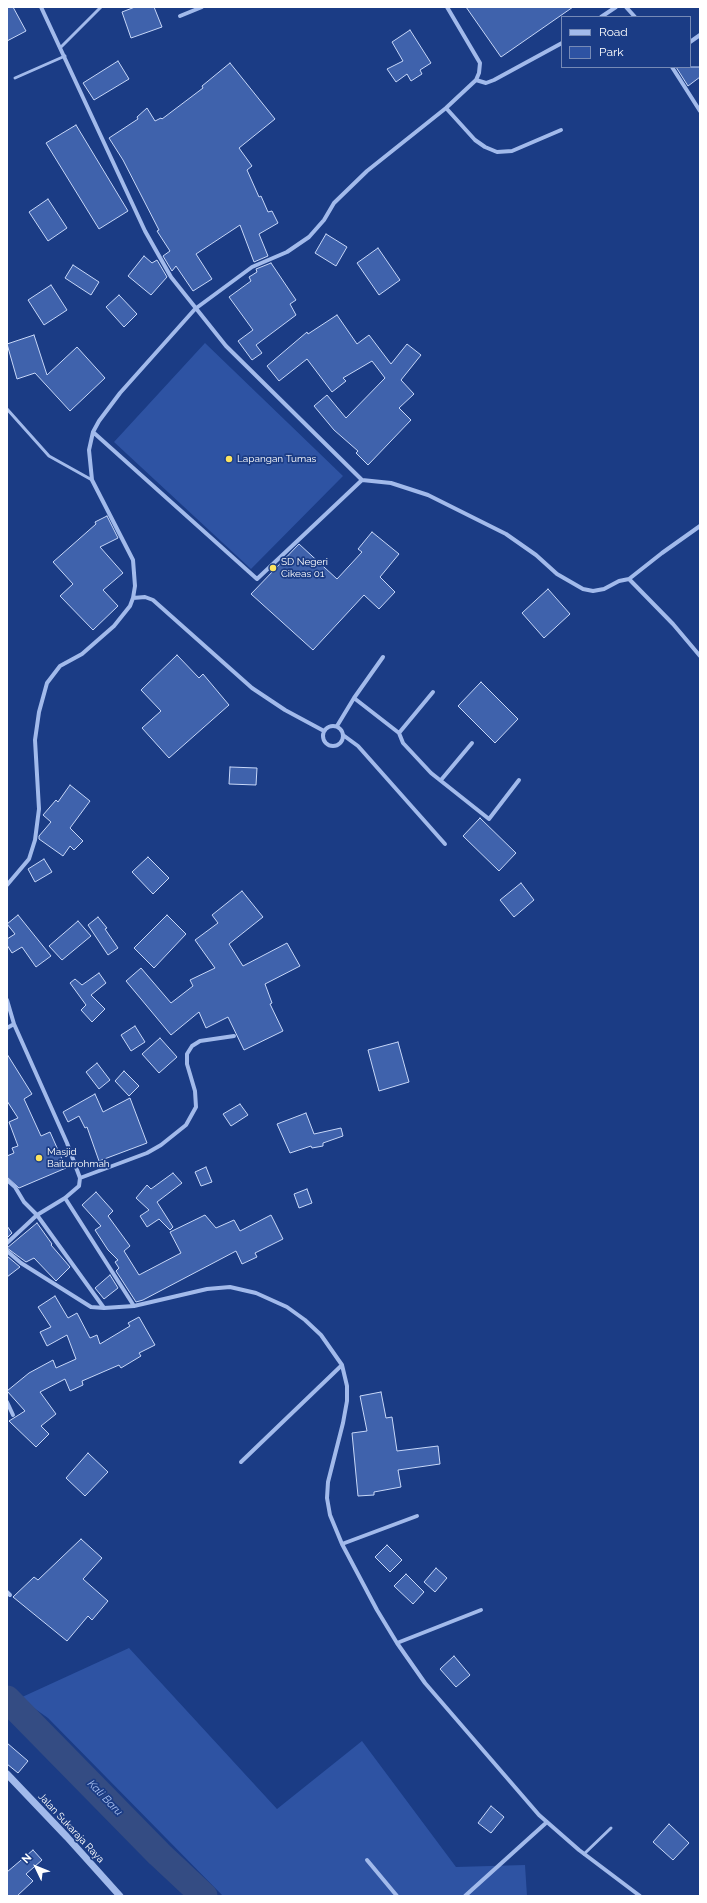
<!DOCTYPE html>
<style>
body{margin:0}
#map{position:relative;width:707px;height:1903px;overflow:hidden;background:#1b3c85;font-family:Raleway,sans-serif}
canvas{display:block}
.frame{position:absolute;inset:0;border:8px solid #fff;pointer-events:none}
.legend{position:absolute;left:561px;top:16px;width:130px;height:52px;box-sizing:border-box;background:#1b3c85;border:1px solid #768ab6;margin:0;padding:5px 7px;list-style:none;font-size:12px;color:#fff}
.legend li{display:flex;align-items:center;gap:8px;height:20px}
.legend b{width:20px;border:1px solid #768ab6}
.north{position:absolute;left:16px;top:1847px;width:40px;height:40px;-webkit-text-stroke:3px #1b3c85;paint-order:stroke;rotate:313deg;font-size:11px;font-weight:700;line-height:16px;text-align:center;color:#fff}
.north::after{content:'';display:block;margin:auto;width:14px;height:18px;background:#fff;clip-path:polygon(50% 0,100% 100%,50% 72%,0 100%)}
</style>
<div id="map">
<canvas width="707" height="1903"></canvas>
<div class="frame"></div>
<ul class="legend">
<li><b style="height:5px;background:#a2baeb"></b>Road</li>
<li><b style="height:11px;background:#2e53a3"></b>Park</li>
</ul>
<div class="north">N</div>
</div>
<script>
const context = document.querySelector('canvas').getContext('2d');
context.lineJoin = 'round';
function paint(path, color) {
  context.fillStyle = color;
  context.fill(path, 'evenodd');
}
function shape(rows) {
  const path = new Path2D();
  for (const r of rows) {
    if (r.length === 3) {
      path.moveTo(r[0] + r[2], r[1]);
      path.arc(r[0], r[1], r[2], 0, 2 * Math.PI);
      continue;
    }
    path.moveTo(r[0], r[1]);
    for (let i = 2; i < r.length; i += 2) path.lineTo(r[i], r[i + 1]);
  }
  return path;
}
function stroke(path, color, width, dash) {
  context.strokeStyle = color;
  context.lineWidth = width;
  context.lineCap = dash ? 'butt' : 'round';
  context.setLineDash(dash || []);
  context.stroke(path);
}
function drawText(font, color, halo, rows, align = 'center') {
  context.font = font + ' Raleway,sans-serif';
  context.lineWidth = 3.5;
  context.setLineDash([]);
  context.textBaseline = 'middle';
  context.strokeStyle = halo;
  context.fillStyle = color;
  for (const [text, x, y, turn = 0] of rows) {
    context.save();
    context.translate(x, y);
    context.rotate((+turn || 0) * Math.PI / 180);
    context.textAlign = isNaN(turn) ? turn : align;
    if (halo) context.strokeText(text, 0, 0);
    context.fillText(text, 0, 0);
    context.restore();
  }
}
const green = shape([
 [205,343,343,476,251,569,114,442],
 [129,1648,277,1809,362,1741,456,1867,525,1865,527,1896,223,1896,48,1718,20,1698]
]);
const river = shape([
 [7,1699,159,1854,204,1896]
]);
const building = shape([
 [7,7,13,7,26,31,7,41,7,7],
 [135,7,154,7,162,27,131,38,122,12,135,7],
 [466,7,573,7,501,57,466,7],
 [410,30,431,63,420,70,422,74,411,81,407,74,396,82,387,69,403,61,392,42,410,30],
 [118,61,129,79,94,100,83,83,118,61],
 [230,63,275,119,239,148,252,166,247,170,259,197,261,196,268,212,272,211,278,223,259,234,268,256,254,262,240,225,196,254,212,279,193,291,176,266,172,271,163,256,170,251,157,231,159,230,123,160,109,138,138,119,137,117,147,108,155,121,161,118,162,119,203,88,202,86,230,63],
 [676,67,700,67,700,77,688,86,676,67],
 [76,125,128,211,99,229,46,143,76,125],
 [48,199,67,228,48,241,29,212,48,199],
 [326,234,347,247,336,266,315,253,326,234],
 [378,248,400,280,379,295,357,263,378,248],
 [144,256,152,263,157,260,167,277,151,295,128,276,144,256],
 [271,263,296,300,290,304,296,315,256,345,262,353,252,360,238,341,253,330,229,297,251,281,249,277,257,272,256,269,271,263],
 [73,265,99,282,91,295,65,278,73,265],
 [51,285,67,310,44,325,28,300,51,285],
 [119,295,137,314,124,327,106,307,119,295],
 [337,315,357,344,369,335,391,364,407,344,421,355,401,380,414,394,399,408,411,420,368,465,356,453,358,451,334,430,314,406,327,395,346,418,385,378,372,361,343,378,346,381,332,392,307,359,279,381,267,366,307,332,308,334,337,315],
 [34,335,47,375,77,347,105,378,70,411,35,373,17,379,7,344,34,335],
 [107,516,118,538,100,547,123,573,103,590,118,606,93,630,60,596,73,584,53,562,96,524,95,522,107,516],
 [372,532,399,554,380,577,395,592,379,609,364,595,313,650,251,594,299,544,337,579,362,552,358,549,372,532],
 [548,589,570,614,544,638,522,613,548,589],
 [177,655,199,678,203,674,229,705,169,758,142,728,161,711,141,690,177,655],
 [481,682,518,719,495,743,458,706,481,682],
 [230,767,257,768,256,785,229,784,230,767],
 [70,785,90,801,70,828,83,841,74,850,70,846,63,856,39,839,39,836,51,822,43,815,56,800,58,802,70,785],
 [480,818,516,853,499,871,463,836,480,818],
 [148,857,169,878,153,894,132,872,148,857],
 [44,859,52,872,35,882,28,869,44,859],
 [521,883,534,900,514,917,500,900,521,883],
 [242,891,263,917,229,944,243,966,287,943,300,966,265,984,272,1003,270,1004,283,1031,244,1050,228,1017,206,1028,199,1012,171,1035,126,981,141,968,171,1003,193,986,190,980,215,968,195,940,218,923,212,915,242,891],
 [18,915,51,956,36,967,22,947,12,953,7,945,7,939,15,934,7,924,18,915],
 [167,915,186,934,154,968,134,948,167,915],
 [98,917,107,928,105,929,118,948,108,955,88,925,98,917],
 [78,921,91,936,62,960,49,946,78,921],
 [99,973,106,983,91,995,105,1009,92,1022,81,1010,86,1005,70,983,75,979,82,985,99,973],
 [135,1026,145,1042,131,1051,121,1035,135,1026],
 [160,1038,177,1057,159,1073,142,1054,160,1038],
 [398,1042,409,1082,379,1091,368,1050,398,1042],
 [7,1054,32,1094,24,1099,41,1136,50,1132,66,1168,19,1188,7,1177,7,1156,14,1153,12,1148,18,1146,9,1122,18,1118,7,1101,7,1054],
 [97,1063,110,1080,99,1089,86,1072,97,1063],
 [124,1071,139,1086,129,1096,115,1081,124,1071],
 [95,1094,103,1112,130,1098,147,1143,99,1161,87,1127,85,1128,79,1116,68,1122,63,1112,95,1094],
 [240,1104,248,1115,231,1126,223,1114,240,1104],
 [306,1113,314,1134,341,1128,343,1136,323,1143,323,1146,312,1148,311,1146,290,1153,277,1124,306,1113],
 [206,1167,212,1182,201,1186,195,1172,206,1167],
 [173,1173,182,1183,157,1202,173,1227,170,1230,159,1219,147,1227,140,1216,149,1210,136,1198,147,1185,151,1189,173,1173],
 [307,1189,312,1203,299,1208,294,1194,307,1189],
 [96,1192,113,1211,108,1216,130,1246,124,1251,139,1275,181,1253,170,1232,205,1215,216,1228,234,1220,240,1231,271,1215,283,1239,255,1253,257,1257,242,1264,236,1251,143,1300,136,1302,116,1271,119,1268,115,1262,118,1260,108,1250,95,1230,101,1226,82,1205,96,1192],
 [37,1223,52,1244,51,1245,70,1267,56,1281,34,1258,26,1262,7,1248,37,1223],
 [7,1226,12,1233,7,1238,7,1226],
 [7,1256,20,1267,7,1277,7,1256],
 [110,1275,118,1288,104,1299,95,1288,110,1275],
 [55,1296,68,1318,77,1313,90,1338,97,1335,100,1344,130,1326,128,1323,139,1317,155,1345,139,1353,141,1356,121,1368,119,1365,82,1381,83,1385,70,1391,65,1379,40,1392,56,1414,41,1426,49,1434,36,1447,9,1421,25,1411,7,1391,29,1373,53,1360,56,1368,76,1359,67,1335,47,1346,40,1332,51,1327,38,1307,55,1296],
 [381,1392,386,1418,392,1417,397,1451,438,1446,440,1464,398,1470,401,1487,374,1492,374,1495,358,1496,352,1433,367,1431,360,1396,381,1392],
 [88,1453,108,1472,85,1496,66,1478,88,1453],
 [81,1539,102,1558,83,1579,108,1601,92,1620,88,1616,67,1641,13,1597,34,1577,38,1580,81,1539],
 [387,1545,402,1560,390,1572,375,1557,387,1545],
 [436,1568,447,1578,435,1592,424,1582,436,1568],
 [406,1574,424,1592,413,1604,394,1586,406,1574],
 [454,1656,470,1675,456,1687,440,1669,454,1656],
 [7,1743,28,1761,18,1773,7,1764,7,1743],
 [491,1806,504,1817,491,1833,478,1823,491,1806],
 [669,1824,689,1843,673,1860,653,1842,669,1824],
 [33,1850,42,1860,26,1874,33,1881,17,1896,7,1896,7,1872,33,1850]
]);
const service = shape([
 [61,47,101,7],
 [15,78,65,56],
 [7,409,49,456,92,480],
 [584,1854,611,1828]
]);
const minor = shape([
 [41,7,145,231,171,277,226,346,362,480],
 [626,7,635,17],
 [180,16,202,7],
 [601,17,616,7],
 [690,42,700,35],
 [672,67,700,111],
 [476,80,486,83,494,80,562,43],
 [446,108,475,140,485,147,497,152,512,151,561,130],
 [93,432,257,579,362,480,391,483,428,495,506,534,536,555,557,574,583,589,593,591,604,589,619,581,629,579,673,624,700,656],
 [629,579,662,553,700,526],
 [133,598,145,597,153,600,252,688,285,710,324,731],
 [354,698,383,657],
 [337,726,354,698,399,733,403,743,431,773,489,819,519,780],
 [333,736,10],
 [399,733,433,692],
 [343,735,358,746,445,844],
 [441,780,472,743],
 [7,885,29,859,35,840,39,809,35,740,39,712,47,683,60,666,82,654,114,626,130,606,133,598,135,586,133,560,92,480,89,450,93,432,99,421,120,393,195,309,252,267,287,252,309,237,324,220,334,203,367,171,446,108,476,80,479,73,480,63,447,7],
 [7,1000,14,1024,67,1143,80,1178,79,1186,65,1198,37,1215,7,1243],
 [7,1028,14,1024],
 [80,1178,147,1153,161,1145,186,1125,196,1107,195,1091,187,1064,187,1054,192,1046,200,1041,234,1036],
 [7,1180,15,1187,24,1202,37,1215,104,1308],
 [65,1198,134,1306],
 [7,1251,21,1263,91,1307,104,1308,134,1306,207,1289,230,1287,256,1293,287,1307,305,1320,321,1335,342,1365,347,1386,347,1401,343,1423,328,1482,327,1498,330,1515,342,1544,377,1610,397,1643,425,1683,539,1815,579,1850,640,1896],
 [7,1402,13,1415],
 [241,1462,342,1365],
 [342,1544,417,1516],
 [7,1592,10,1595],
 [397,1643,481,1610],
 [367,1860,397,1896],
 [465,1896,547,1822]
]);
const tertiary = shape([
 [7,1774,67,1837,120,1896]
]);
const markers = [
 [229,459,4,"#fce35f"],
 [273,568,4,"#fce35f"],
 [39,1158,4,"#fce35f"]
];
const poiNames = [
 ["Lapangan Tumas",237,459],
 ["SD Negeri",281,562],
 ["Cikeas 01",281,574],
 ["Masjid",47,1152],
 ["Baiturrohmah",47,1164]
];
const streetNames = [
 ["Jalan Sukaraja Raya",71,1828,47]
];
const waterNames = [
 ["Kali Baru",105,1798,46]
];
paint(green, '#2e53a3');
stroke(river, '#344c83', 27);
paint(building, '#3f62ac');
stroke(building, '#c7d7f8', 1);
stroke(service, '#a2baeb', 3);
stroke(minor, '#a2baeb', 4);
stroke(tertiary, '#a2baeb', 7);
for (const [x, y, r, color] of markers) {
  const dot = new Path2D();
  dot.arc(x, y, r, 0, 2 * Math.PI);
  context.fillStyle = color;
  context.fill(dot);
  stroke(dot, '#1b3c85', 1.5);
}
drawText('10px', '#fff', '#1b3c85', poiNames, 'left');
drawText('10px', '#fff', '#1b3c85', streetNames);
drawText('italic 11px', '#adc4f3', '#1b3c85', waterNames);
</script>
